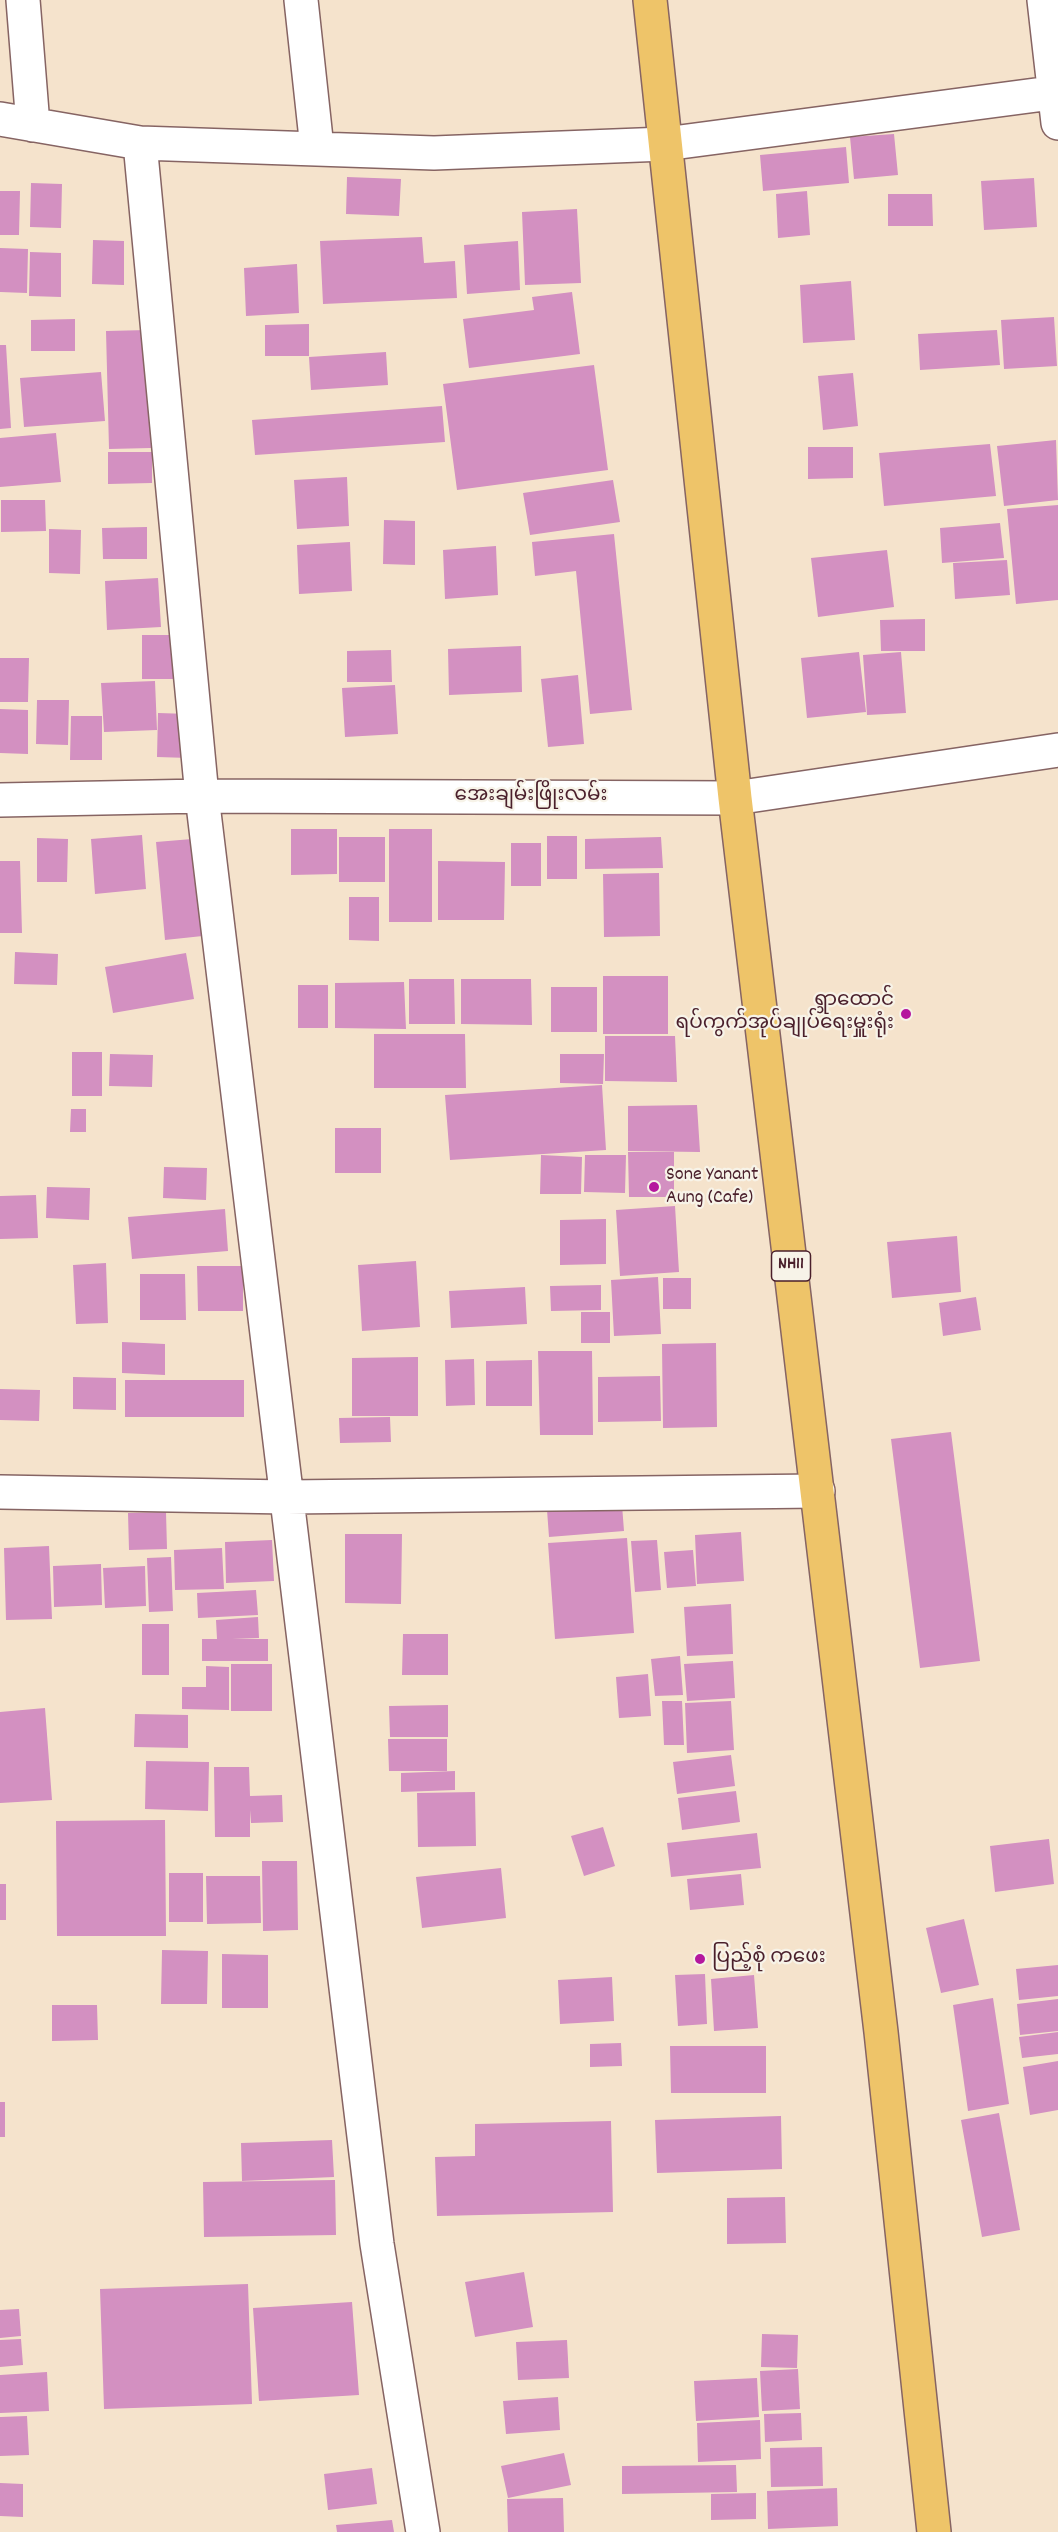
<!DOCTYPE html>
<meta charset="utf-8">
<style>
body{margin:0}
canvas{display:block;background:#f5e3cc}
</style>
<canvas width="1058" height="2532"></canvas>
<script>
const context = document.querySelector('canvas').getContext('2d');
context.lineJoin = 'round';
function paint(path, color) {
  context.fillStyle = color;
  context.fill(path, 'evenodd');
}
function shape(rows) {
  const path = new Path2D();
  for (const r of rows) {
    path.moveTo(r[0], r[1]);
    for (let i = 2; i < r.length; i += 2) path.lineTo(r[i], r[i + 1]);
  }
  return path;
}
function stroke(path, color, width, dash) {
  context.strokeStyle = color;
  context.lineWidth = width;
  context.lineCap = dash ? 'butt' : 'round';
  context.setLineDash(dash || []);
  context.stroke(path);
}
function drawText(font, color, halo, rows, align = 'center') {
  context.font = font + ' Dekko,"Noto Sans Myanmar",sans-serif';
  context.lineWidth = 4.5;
  context.setLineDash([]);
  context.textBaseline = 'middle';
  context.strokeStyle = halo;
  context.fillStyle = color;
  for (const [text, x, y, turn = 0] of rows) {
    context.save();
    context.translate(x, y);
    context.rotate((+turn || 0) * Math.PI / 180);
    context.textAlign = isNaN(turn) ? turn : align;
    if (halo) context.strokeText(text, 0, 0);
    context.fillText(text, 0, 0);
    context.restore();
  }
}
const building = shape([
 [894,134,898,175,854,179,850,137],
 [846,147,849,183,763,191,760,155],
 [347,177,401,179,399,216,346,214],
 [1034,178,1037,227,984,230,981,181],
 [31,183,62,184,61,228,30,227],
 [0,191,20,191,19,235,0,235],
 [807,191,810,235,778,238,776,194],
 [888,194,932,194,933,226,888,226],
 [577,209,581,283,525,285,522,212],
 [422,237,424,263,455,261,457,298,323,304,320,241],
 [93,240,124,241,124,285,92,284],
 [518,241,520,290,467,294,464,245],
 [0,248,28,249,27,293,0,292],
 [30,252,61,253,61,297,29,296],
 [297,264,299,313,246,316,244,268],
 [851,281,855,340,803,343,800,285],
 [572,292,580,354,469,368,463,319,534,310,532,297],
 [1054,317,1057,366,1004,369,1001,320],
 [75,319,75,351,31,351,31,320],
 [309,324,309,356,265,356,265,325],
 [148,330,151,448,109,449,106,331],
 [997,330,1000,365,920,370,918,334],
 [0,345,6,345,11,428,0,429],
 [386,352,388,385,311,390,309,357],
 [594,365,608,470,457,490,443,384],
 [101,372,105,421,24,427,20,378],
 [853,373,858,426,823,430,818,376],
 [442,406,445,442,255,455,252,420],
 [56,433,61,482,0,487,0,438],
 [1056,440,1058,500,1004,506,997,446],
 [990,444,996,496,884,506,879,453],
 [808,447,853,447,853,478,808,479],
 [108,452,152,452,152,483,108,484],
 [347,477,349,526,297,529,294,480],
 [613,480,620,522,530,535,523,493],
 [1,500,45,500,46,531,1,532],
 [1058,505,1058,600,1016,604,1007,509],
 [384,520,415,521,415,565,383,564],
 [1000,523,1004,558,942,563,940,528],
 [147,527,147,559,103,559,102,528],
 [49,529,81,530,80,574,49,573],
 [614,534,632,710,590,714,576,571,535,576,532,542],
 [350,542,352,591,299,594,297,545],
 [496,546,498,595,445,599,443,550],
 [887,550,894,607,818,617,811,558],
 [1007,560,1010,595,955,599,953,563],
 [158,578,161,627,107,630,105,581],
 [925,619,925,651,881,651,880,620],
 [142,635,174,635,174,679,142,679],
 [521,646,522,692,449,695,448,649],
 [391,650,392,682,347,682,347,651],
 [859,652,866,712,807,718,801,658],
 [901,652,906,713,867,715,863,655],
 [0,658,29,658,28,702,0,702],
 [578,675,584,744,548,747,541,679],
 [155,681,157,730,104,732,101,683],
 [395,685,398,734,345,737,342,688],
 [37,700,69,700,68,745,36,744],
 [0,709,28,710,28,754,0,753],
 [158,713,189,714,189,758,157,757],
 [71,716,102,716,102,760,70,760],
 [291,829,337,829,337,874,291,875],
 [389,829,432,829,432,922,389,922],
 [142,835,146,889,95,894,91,839],
 [547,836,577,836,577,879,547,879],
 [339,837,385,837,385,882,339,882],
 [661,837,663,868,585,869,585,839],
 [37,838,68,839,67,882,37,882],
 [204,838,212,935,165,940,156,842],
 [511,843,541,843,541,886,511,886],
 [0,861,20,861,22,933,0,933],
 [438,861,505,862,504,920,438,920],
 [659,873,660,936,604,937,603,874],
 [349,897,379,897,379,941,349,940],
 [15,952,58,954,57,985,14,984],
 [186,953,194,999,113,1013,105,967],
 [603,976,668,976,668,1034,603,1034],
 [409,979,454,979,455,1024,409,1024],
 [461,979,531,979,532,1025,461,1024],
 [404,982,406,1029,335,1028,335,983],
 [298,985,328,985,328,1028,298,1028],
 [551,987,597,987,597,1032,551,1032],
 [374,1034,465,1034,466,1088,374,1088],
 [605,1036,675,1036,677,1082,605,1081],
 [72,1052,102,1052,102,1096,72,1096],
 [110,1054,153,1055,152,1087,109,1086],
 [560,1054,604,1054,603,1084,560,1083],
 [602,1085,606,1150,450,1160,445,1095],
 [697,1105,700,1152,628,1151,628,1106],
 [71,1109,86,1109,86,1132,70,1132],
 [335,1128,381,1128,381,1173,335,1173],
 [628,1152,674,1152,674,1197,629,1197],
 [541,1155,582,1157,581,1194,540,1194],
 [585,1155,626,1155,625,1193,584,1192],
 [164,1167,207,1168,206,1200,163,1198],
 [47,1187,90,1188,89,1220,46,1218],
 [36,1195,38,1238,0,1239,0,1196],
 [675,1206,679,1272,620,1276,616,1210],
 [225,1209,228,1251,132,1259,128,1217],
 [606,1219,606,1264,560,1265,560,1220],
 [957,1236,961,1292,892,1298,887,1242],
 [416,1261,420,1327,362,1331,358,1265],
 [106,1263,108,1323,76,1324,73,1265],
 [197,1266,243,1266,243,1311,198,1311],
 [140,1274,185,1274,186,1320,140,1320],
 [658,1277,661,1334,614,1336,611,1280],
 [663,1278,691,1278,691,1309,663,1309],
 [601,1285,601,1310,551,1311,550,1286],
 [525,1287,527,1324,451,1328,449,1291],
 [976,1297,981,1330,943,1336,939,1303],
 [581,1312,610,1312,610,1343,581,1343],
 [122,1342,165,1344,165,1375,122,1373],
 [716,1343,717,1427,663,1428,662,1344],
 [538,1351,592,1351,593,1435,540,1435],
 [418,1357,418,1416,352,1416,352,1358],
 [474,1359,475,1405,446,1406,445,1360],
 [532,1360,532,1406,486,1406,486,1361],
 [660,1376,661,1421,598,1422,598,1377],
 [73,1377,116,1378,116,1410,73,1409],
 [125,1380,244,1380,244,1417,125,1417],
 [0,1389,40,1390,39,1421,0,1420],
 [390,1417,391,1442,340,1443,339,1418],
 [951,1432,980,1661,920,1668,891,1439],
 [622,1505,624,1531,549,1537,547,1510],
 [166,1512,167,1549,129,1550,128,1513],
 [741,1532,744,1581,697,1584,695,1535],
 [345,1534,402,1534,401,1604,345,1603],
 [627,1538,634,1633,555,1639,548,1543],
 [272,1540,274,1581,226,1583,225,1542],
 [657,1540,661,1590,635,1592,631,1541],
 [49,1546,52,1619,6,1620,4,1548],
 [222,1548,224,1589,175,1590,174,1550],
 [693,1550,696,1586,667,1588,664,1552],
 [171,1557,173,1611,149,1612,147,1558],
 [101,1564,102,1605,54,1607,53,1566],
 [145,1566,146,1606,105,1608,103,1568],
 [256,1590,258,1615,198,1618,197,1593],
 [731,1604,733,1654,687,1656,684,1607],
 [258,1617,259,1638,232,1639,268,1639,268,1661,202,1661,202,1639,217,1639,216,1620],
 [142,1624,169,1624,169,1675,142,1675],
 [403,1634,448,1634,448,1675,402,1675],
 [680,1656,683,1695,655,1696,651,1659],
 [733,1661,735,1698,687,1701,684,1664],
 [231,1664,272,1664,272,1711,231,1711],
 [206,1666,229,1667,229,1710,182,1709,182,1687,206,1687],
 [648,1674,651,1716,619,1718,616,1677],
 [662,1701,682,1701,684,1745,664,1745],
 [731,1701,734,1750,687,1753,685,1703],
 [448,1705,448,1737,390,1737,389,1706],
 [45,1708,52,1800,0,1803,0,1712],
 [135,1714,188,1715,188,1748,134,1747],
 [388,1739,447,1739,447,1771,389,1771],
 [731,1755,735,1786,677,1794,673,1762],
 [146,1761,209,1762,208,1811,145,1809],
 [214,1767,249,1767,250,1796,282,1795,283,1822,251,1823,250,1810,250,1837,215,1837],
 [455,1771,455,1790,401,1792,401,1773],
 [736,1791,740,1822,682,1830,678,1798],
 [475,1792,476,1846,418,1847,417,1793],
 [165,1820,166,1936,57,1936,56,1821],
 [603,1827,615,1866,584,1876,571,1836],
 [757,1833,761,1868,671,1877,667,1843],
 [1049,1839,1054,1884,995,1892,990,1846],
 [262,1861,297,1861,298,1930,263,1931],
 [501,1868,506,1918,422,1928,416,1877],
 [169,1873,203,1873,203,1922,169,1922],
 [741,1874,744,1905,690,1910,687,1879],
 [206,1876,260,1876,261,1923,207,1924],
 [0,1884,6,1884,6,1920,0,1920],
 [964,1919,979,1985,941,1993,926,1928],
 [162,1950,208,1951,207,2004,161,2004],
 [222,1954,268,1955,268,2008,222,2008],
 [1058,1965,1058,1996,1019,2000,1016,1969],
 [705,1974,707,2024,678,2026,675,1975],
 [754,1975,758,2028,714,2031,711,1979],
 [612,1977,614,2021,560,2024,558,1980],
 [993,1998,1009,2104,968,2111,953,2005],
 [1058,1999,1058,2031,1020,2035,1017,2004],
 [52,2005,97,2005,98,2040,52,2041],
 [1058,2032,1058,2054,1022,2058,1019,2037],
 [621,2043,622,2066,590,2067,590,2044],
 [670,2046,766,2046,766,2093,671,2093],
 [1058,2061,1058,2110,1030,2115,1023,2067],
 [0,2102,5,2102,5,2137,0,2137],
 [999,2113,1020,2230,982,2237,961,2120],
 [781,2116,782,2169,657,2173,655,2120],
 [611,2121,613,2212,437,2216,435,2157,475,2156,475,2124],
 [332,2140,334,2177,242,2181,241,2143],
 [335,2180,336,2235,204,2237,203,2182],
 [785,2197,786,2243,727,2244,727,2198],
 [524,2272,533,2327,475,2337,465,2282],
 [248,2284,252,2404,104,2409,100,2289],
 [352,2302,359,2395,259,2401,253,2308],
 [19,2309,21,2336,0,2338,0,2310],
 [762,2334,798,2335,797,2368,761,2367],
 [21,2339,23,2365,0,2367,0,2340],
 [567,2340,569,2378,518,2380,516,2342],
 [798,2369,800,2409,762,2411,760,2371],
 [47,2372,49,2411,0,2413,0,2375],
 [757,2378,759,2417,696,2421,694,2381],
 [558,2397,560,2430,506,2434,503,2401],
 [801,2413,802,2440,765,2442,764,2414],
 [27,2416,29,2455,0,2456,0,2417],
 [760,2420,761,2459,698,2462,697,2423],
 [822,2447,823,2486,771,2487,770,2448],
 [564,2453,571,2485,508,2498,501,2466],
 [736,2465,737,2492,622,2494,622,2466],
 [372,2468,377,2504,328,2510,324,2474],
 [0,2483,23,2484,23,2517,0,2516],
 [837,2488,838,2526,768,2529,767,2491],
 [756,2493,756,2519,711,2520,711,2494],
 [563,2498,564,2532,508,2532,507,2499],
 [392,2520,394,2532,337,2532,336,2525]
]);
const street = shape([
 [23,0,33,125],
 [301,0,317,148],
 [1044,0,1058,123],
 [0,119,140,143,434,153,665,144,1058,92],
 [140,143,202,796,377,2244,423,2532],
 [0,800,202,796,735,798,1058,750],
 [0,1492,287,1497,818,1491]
]);
const highway = shape([
 [650,0,735,798,881,2032,934,2532]
]);
const markers = [
 [906,1014,6,"#b5179e"],
 [654,1187,6,"#b5179e"],
 [700,1959,6,"#b5179e"]
];
const shields = [
 [791,1266,39]
];
const shieldNames = [
 ["NH11",791,1266]
];
const streetNames = [
 ["အေးချမ်းဖြိုးလမ်း",531,797]
];
const poiNames = [
 ["ရွာထောင်",894,1002,"right"],
 ["ရပ်ကွက်အုပ်ချုပ်ရေးမှူးရုံး",894,1025,"right"],
 ["Sone Yanant",666,1176],
 ["Aung (Cafe)",666,1199],
 ["ပြည့်စုံ ကဖေး",712,1959]
];
paint(building, '#d390c1');
stroke(street, '#866463', 36);
stroke(highway, '#866463', 36);
stroke(street, '#fff', 33);
stroke(highway, '#eec469', 33);
for (const [x, y, r, color] of markers) {
  const dot = new Path2D();
  dot.arc(x, y, r, 0, 2 * Math.PI);
  context.fillStyle = color;
  context.fill(dot);
  stroke(dot, '#f7f3e8', 2);
}
for (const [x, y, w] of shields) {
  const box = new Path2D();
  box.roundRect(x - w / 2, y - 15, w, 30, 4.5);
  context.fillStyle = '#f7f3e8';
  context.fill(box);
  stroke(box, '#4a1f2b', 1.5);
}
drawText('bold 18px', '#4a1f2b', null, shieldNames);
drawText('20px', '#4a1f2b', '#f7f3e8', streetNames);
drawText('20px', '#4a1f2b', '#f7f3e8', poiNames, 'left');
</script>
